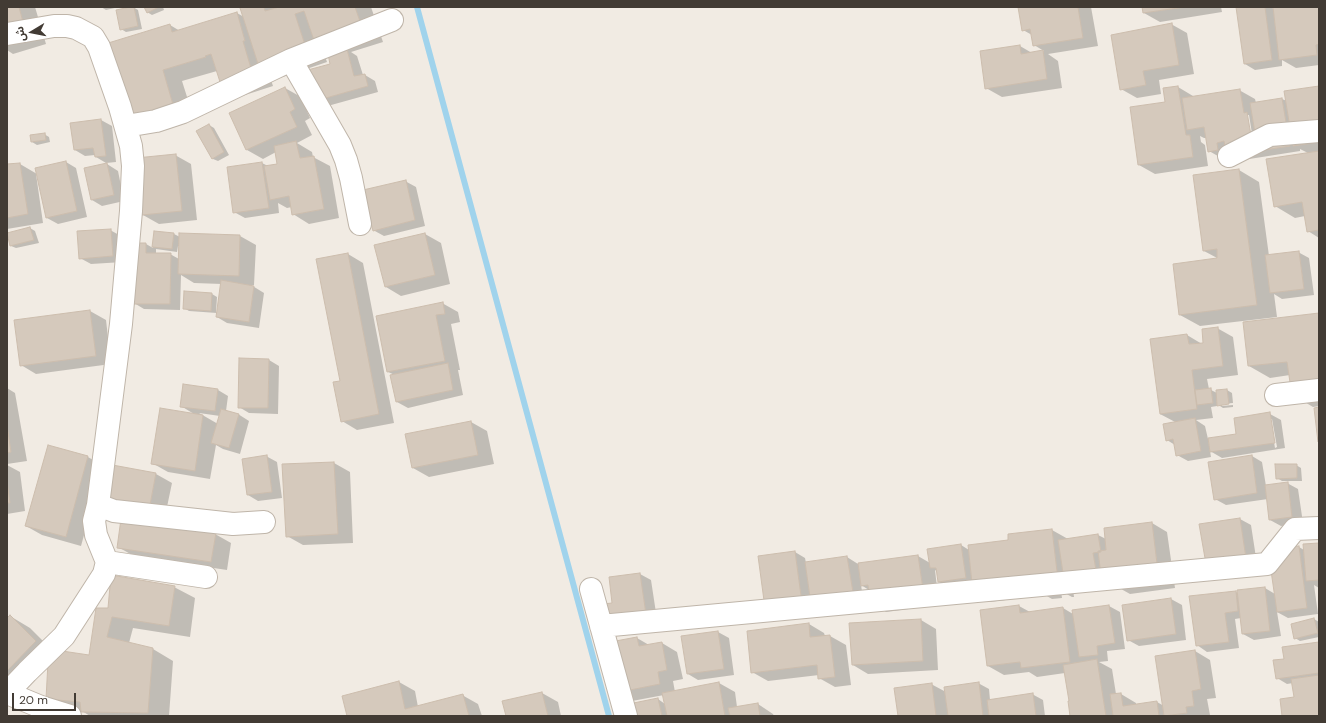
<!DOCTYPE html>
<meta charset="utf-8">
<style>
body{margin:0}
#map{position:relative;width:1326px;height:723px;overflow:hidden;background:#f1ebe3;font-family:"DM Sans","Noto Sans Arabic",sans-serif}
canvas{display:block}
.frame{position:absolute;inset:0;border:8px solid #423b34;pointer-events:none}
.north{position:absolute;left:12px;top:12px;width:40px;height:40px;-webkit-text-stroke:3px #fff;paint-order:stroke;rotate:260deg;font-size:11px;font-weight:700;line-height:16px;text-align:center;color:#423b34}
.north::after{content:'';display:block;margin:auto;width:14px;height:18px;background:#423b34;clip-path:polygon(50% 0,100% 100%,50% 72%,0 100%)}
.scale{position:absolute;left:12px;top:693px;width:64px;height:18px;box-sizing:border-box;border:2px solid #423b34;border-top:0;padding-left:5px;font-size:12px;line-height:14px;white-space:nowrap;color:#423b34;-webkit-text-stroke:3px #fff;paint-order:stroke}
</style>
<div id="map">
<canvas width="1326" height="723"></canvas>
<div class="frame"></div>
<div class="north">ش</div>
<div class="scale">20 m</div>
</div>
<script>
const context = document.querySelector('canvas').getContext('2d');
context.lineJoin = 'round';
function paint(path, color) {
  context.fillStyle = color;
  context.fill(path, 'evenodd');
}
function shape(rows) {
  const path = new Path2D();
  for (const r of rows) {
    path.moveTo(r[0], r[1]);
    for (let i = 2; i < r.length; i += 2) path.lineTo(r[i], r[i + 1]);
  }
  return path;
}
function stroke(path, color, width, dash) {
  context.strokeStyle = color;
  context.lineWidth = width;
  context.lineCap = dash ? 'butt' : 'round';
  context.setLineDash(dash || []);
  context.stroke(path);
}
const shadow = shape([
 [7,7,35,7,46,44,13,54,7,50],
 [101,7,119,7,106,10],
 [133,7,138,10,142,29,126,32,121,29],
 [145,7,163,7,164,10,152,15,147,12],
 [246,7,271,7,275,9,282,7,371,7,383,42,351,52,357,56,363,75,365,75,375,81,378,92,324,107,332,65,329,55,322,48,327,62,280,78,268,71,273,86,242,96,221,84,217,71,182,81,194,119,149,133,170,25,180,31,237,13,244,17],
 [1019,7,1091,7,1098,46,1048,54,1058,61,1062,88,1002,97,986,88,1020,46,1032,53,1044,51,1034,45,1032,35,1023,30],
 [1143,7,1221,7,1222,12,1160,22,1144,13],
 [1237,7,1271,7,1274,9,1274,7,1319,7,1319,65,1296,68,1282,60,1282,66,1255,70,1245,64],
 [1171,24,1187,33,1194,74,1159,80,1161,94,1137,98,1121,89],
 [1178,87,1193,96,1194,98,1239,90,1255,99,1256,103,1282,99,1287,101,1319,87,1319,238,1308,231,1305,216,1295,218,1275,206,1308,153,1300,149,1300,151,1243,160,1225,160,1209,151,1207,138,1204,138,1200,136,1201,142,1205,145,1208,166,1155,174,1139,165,1166,103],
 [1247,115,1249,115,1255,152,1253,153],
 [285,88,301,97,310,118,305,121,312,135,297,143,312,152,313,157,330,166,339,218,309,224,293,214,292,207,287,208,278,203,279,213,245,218,234,212,228,168,262,163,268,166,278,164,276,152,263,159,247,150,230,113],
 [101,120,112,126,116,162,106,163,96,157,95,155,85,156,75,150,71,124],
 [209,125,214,128,229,155,218,161,213,159],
 [44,134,49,137,50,142,37,145,32,142],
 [175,155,191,164,197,220,159,224,143,215],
 [66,162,76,168,87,217,58,224,47,218,37,174,36,174,43,223,7,229,7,165,20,164,37,174],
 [107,164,118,171,124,201,102,206,92,200],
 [1239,170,1259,182,1269,256,1298,252,1309,258,1314,295,1282,299,1274,294,1277,317,1200,326,1180,315,1219,259,1204,251],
 [405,181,416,187,425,226,384,236,373,230],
 [30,228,35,231,39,243,16,248,11,246],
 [110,230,121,236,123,262,91,264,80,258],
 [155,232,174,234,180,237,240,236,256,245,254,285,251,285,264,293,259,328,227,323,217,317,217,313,189,311,184,308,185,292,212,294,217,297,216,312,217,312,222,284,194,283,181,275,180,310,144,309,134,303,146,244,153,248],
 [178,246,180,246,179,259,170,254,156,254,156,249,177,252],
 [425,234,441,243,450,284,401,296,386,287],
 [348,254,363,263,394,423,357,430,342,421,341,381],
 [442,303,458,312,460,322,451,324,460,370,458,370,463,395,408,408,397,402,395,375,388,372],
 [90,311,106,320,111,364,36,374,21,365],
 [1319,314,1319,406,1313,407,1293,395,1290,375,1270,378,1249,366],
 [1217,328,1233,337,1238,375,1207,379,1209,389,1217,393,1227,390,1232,393,1233,403,1222,404,1222,406,1233,405,1233,407,1223,408,1217,404,1217,406,1211,407,1213,418,1196,420,1205,426,1208,439,1237,435,1270,414,1281,420,1285,448,1222,458,1210,451,1211,457,1188,461,1177,455,1175,445,1167,440,1177,423,1160,414,1187,335,1202,344,1204,343],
 [1270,419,1272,419,1277,447,1275,448],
 [269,360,279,366,278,414,249,413,239,407],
 [7,388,15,393,27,461,7,464],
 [218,390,228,396,226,411,238,414,249,421,240,454,223,449,216,445,210,479,168,472,152,463,194,414,181,406],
 [199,413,220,416,218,424],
 [471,422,487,431,494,464,429,477,413,468,407,435],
 [48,446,88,457,103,466,81,546,42,535,26,526],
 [266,456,277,462,282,498,258,501,248,495],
 [1252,456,1262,462,1266,486,1287,483,1298,489,1303,523,1281,526,1270,520,1268,499,1226,505,1215,499],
 [334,463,350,472,353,543,303,545,287,536,283,465],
 [7,465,20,472,25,511,7,514],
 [108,465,156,474,172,483,163,526,215,534,231,543,227,570,134,556,118,547,122,521],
 [1296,465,1301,468,1302,481,1282,481,1277,478],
 [1240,519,1251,525,1257,564,1200,525],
 [1152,523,1167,532,1175,588,1130,594,1114,585,1073,589,1074,597,1072,597,1061,591,1062,598,1052,599,1045,595,990,602,974,593,950,588,939,582,938,572,935,570,939,605,886,612,871,603,869,590,861,585,864,604,777,614,795,552,805,558,806,563,847,557,858,564,918,556,930,563,961,545,969,550,1052,530,1068,539,1098,535,1106,539],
 [1319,544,1319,588,1314,585,1318,614,1288,618,1277,612,1281,636,1254,640,1243,634,1241,618,1235,619,1239,648,1207,652,1197,645,1236,592,1238,593,1265,588,1275,594,1299,547,1304,550],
 [640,574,651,580,658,626,613,604,610,578],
 [174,587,195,598,190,637,133,628,129,643,153,649,173,661,169,716,90,716,82,711,67,710,47,698,90,657,109,609],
 [1171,599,1182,605,1186,640,1139,646,1128,640],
 [1019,606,1030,612,1063,608,1073,614,1109,606,1120,612,1125,649,1107,651,1108,661,1099,662,1112,669,1116,694,1121,694,1136,703,1136,705,1157,702,1164,706,1195,651,1210,660,1216,698,1207,699,1210,715,1202,716,1072,716,1065,673,1037,677,1029,672,1004,675,988,666,981,611],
 [10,616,30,628,55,653,7,704,7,619],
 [1314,619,1319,622,1319,637,1300,641,1295,638],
 [921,620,936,629,938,670,868,674,853,665],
 [809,624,824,633,825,636,830,636,846,645,851,685,835,687,819,678,819,675,768,681,752,672],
 [718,632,729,638,734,675,698,680,688,674,682,637],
 [637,638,649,645,662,643,677,652,683,679,673,681,675,692,719,683,735,692,737,707,758,704,773,714,774,716,622,716,658,699,665,704,664,695,632,701,616,692],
 [1319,643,1319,716,1283,716,1295,698,1293,683,1287,684,1277,678,1285,660],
 [399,682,415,691,418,707,462,695,478,704,482,716,348,716],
 [978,683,989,689,990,700,1032,694,1043,700,1045,716,899,716,931,684,946,692],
 [542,693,558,702,561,716,507,716]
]);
const stream = shape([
 [417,7,609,716]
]);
const building = shape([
 [7,7,19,7,26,33,7,38,7,7],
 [130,7,134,7,138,26,120,30,116,10,130,7],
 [144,7,159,7,147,13,144,7],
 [243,7,264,7,265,11,279,7,355,7,363,30,316,46,304,11,295,14,307,51,259,67,240,8,243,7],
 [1018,7,1078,7,1083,38,1033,46,1030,29,1022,31,1018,7],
 [1142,7,1185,7,1143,13,1142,7],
 [1236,7,1265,7,1272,60,1244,64,1236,7],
 [1273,7,1319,7,1319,44,1316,45,1317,55,1279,60,1273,7],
 [237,12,245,41,243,41,253,75,221,85,211,54,205,56,206,57,163,70,174,108,128,122,105,44,170,24,172,32,237,12],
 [1172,23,1179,65,1143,71,1146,85,1120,90,1111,35,1172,23],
 [1020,45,1021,54,1043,50,1047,79,985,89,980,51,1020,45],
 [347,49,354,76,365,74,368,86,312,102,304,71,330,64,328,54,347,49],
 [1178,86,1186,135,1190,135,1193,157,1138,165,1130,107,1165,102,1163,88,1178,86],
 [1319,86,1319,142,1293,146,1284,91,1319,86],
 [285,87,295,109,290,112,297,127,246,150,229,113,285,87],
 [1240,89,1244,113,1247,112,1253,147,1226,152,1224,141,1217,143,1218,150,1208,152,1204,127,1187,130,1182,98,1240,89],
 [1282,98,1290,146,1258,151,1250,103,1282,98],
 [101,119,106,156,95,157,93,148,74,150,70,123,101,119],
 [209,124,224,152,212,159,196,131,209,124],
 [45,133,46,140,31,142,30,135,45,133],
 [296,141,300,158,314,156,324,209,292,215,289,196,270,200,264,166,277,164,274,146,296,141],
 [1319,151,1319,230,1307,232,1302,202,1274,207,1266,159,1319,151],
 [176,154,182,211,142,215,136,158,176,154],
 [66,161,77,211,46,218,35,168,66,161],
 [262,162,269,208,233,213,227,167,262,162],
 [20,163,28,214,7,218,7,164,20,163],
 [107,163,114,195,91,200,84,168,107,163],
 [1239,169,1257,305,1179,315,1173,264,1217,258,1217,249,1203,251,1193,175,1239,169],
 [406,180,415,220,373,231,363,190,406,180],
 [30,227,34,240,10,246,7,233,30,227],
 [111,229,113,256,79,259,77,231,111,229],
 [154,231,174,233,172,249,152,247,154,231],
 [179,233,240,235,239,276,178,274,179,233],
 [425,233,435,275,385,287,374,245,425,233],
 [133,243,146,243,146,253,171,253,170,304,133,304,133,243],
 [1299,251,1304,289,1270,293,1265,255,1299,251],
 [348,253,379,414,341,422,333,382,340,381,316,259,348,253],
 [221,280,254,286,249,322,216,317,221,280],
 [184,291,212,293,211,311,183,309,184,291],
 [443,302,445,314,436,315,445,361,387,372,376,316,443,302],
 [90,310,96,356,20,366,14,320,90,310],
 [1319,313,1319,393,1292,396,1287,362,1248,366,1243,322,1319,313],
 [1218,327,1223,366,1192,370,1197,409,1160,414,1150,339,1187,334,1189,344,1203,343,1202,329,1218,327],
 [239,358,269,359,268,408,238,408,239,358],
 [448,363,453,390,396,402,390,375,448,363],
 [183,384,218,389,215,411,180,407,183,384],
 [1211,388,1213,403,1197,405,1195,390,1211,388],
 [1227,389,1229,404,1217,406,1216,390,1227,389],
 [1319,407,1319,442,1318,442,1314,408,1319,407],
 [160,408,203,415,195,471,151,464,160,408],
 [221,409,239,414,229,448,211,443,221,409],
 [1270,412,1275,443,1210,452,1208,438,1236,434,1234,418,1270,412],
 [1195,418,1201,451,1176,456,1173,439,1166,441,1163,424,1195,418],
 [471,421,478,455,412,468,405,434,471,421],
 [7,425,11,452,7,453,7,425],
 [48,445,88,456,66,537,25,526,48,445],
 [267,455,272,492,247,495,242,459,267,455],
 [1252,455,1257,493,1214,500,1208,462,1252,455],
 [334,462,338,534,286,537,282,464,334,462],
 [107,464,156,473,147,521,98,512,107,464],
 [1275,464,1297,464,1297,478,1276,479,1275,464],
 [7,481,10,503,7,503,7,481],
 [1288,482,1292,517,1269,520,1265,485,1288,482],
 [1240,518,1246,558,1206,564,1199,524,1240,518],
 [121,519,216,533,211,562,117,548,121,519],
 [1152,522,1159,580,1101,575,1098,551,1106,550,1104,528,1152,522],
 [1052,529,1059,588,973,593,968,545,1008,540,1008,534,1052,529],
 [1098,534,1101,552,1093,553,1098,581,1065,586,1058,540,1098,534],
 [1319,543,1319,580,1306,581,1303,544,1319,543],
 [961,544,966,578,938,582,936,568,930,568,927,549,961,544],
 [1299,546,1307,608,1277,612,1268,550,1299,546],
 [795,551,802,603,765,608,758,556,795,551],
 [918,555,924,596,870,604,868,585,861,586,858,563,918,555],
 [847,556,854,598,811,604,805,562,847,556],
 [640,573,647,621,597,628,594,605,612,603,609,577,640,573],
 [111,575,175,586,169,626,112,617,107,637,153,648,148,713,81,712,80,702,46,699,48,662,62,651,89,655,96,608,108,608,111,575],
 [1265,587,1270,631,1242,634,1237,590,1265,587],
 [1236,591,1238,611,1225,613,1229,642,1196,646,1189,596,1236,591],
 [1171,598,1176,634,1127,641,1122,605,1171,598],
 [1019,605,1020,613,1063,607,1070,662,1021,668,1020,662,987,666,980,610,1019,605],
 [1109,605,1115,643,1097,646,1098,655,1079,657,1072,610,1109,605],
 [10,615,36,641,7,671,7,618,10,615],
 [1314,618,1318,633,1294,639,1291,624,1314,618],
 [921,619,923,661,852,665,849,623,921,619],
 [809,623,810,637,830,635,835,677,818,679,817,665,751,673,747,631,809,623],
 [718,631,724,669,687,674,681,636,718,631],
 [637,637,639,646,662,642,667,670,658,672,660,684,615,693,605,643,637,637],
 [1319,642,1319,673,1276,679,1273,660,1284,659,1282,647,1319,642],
 [1195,650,1201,689,1192,691,1194,706,1186,707,1187,713,1164,716,1155,656,1195,650],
 [1097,659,1106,716,1070,716,1068,701,1069,701,1063,665,1097,659],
 [1319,675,1319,716,1282,716,1280,699,1294,697,1291,679,1319,675],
 [399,681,405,709,463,694,469,716,347,716,342,696,399,681],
 [719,682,725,716,667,716,662,693,719,682],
 [979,682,983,716,948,716,944,687,979,682],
 [932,683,936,716,898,716,894,688,932,683],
 [542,692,548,716,506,716,502,701,542,692],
 [1033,693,1036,716,989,716,987,700,1033,693],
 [1121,693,1123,706,1157,701,1159,716,1113,716,1110,694,1121,693],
 [658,698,662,716,621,716,619,706,658,698],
 [758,703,760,716,730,716,728,708,758,703]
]);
const minor = shape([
 [7,34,54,26,67,26,76,28,93,37,99,47,120,107,131,146,133,166,131,211,121,324,98,505,94,521,96,535,107,562,104,574,64,636,27,672,7,693],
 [291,60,392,20],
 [126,126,156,121,183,112,291,60,340,145,346,160,351,178,360,224],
 [1229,156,1270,135,1319,131],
 [1276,395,1319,390],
 [98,505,114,511,233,524,264,522],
 [107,562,206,577],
 [591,589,626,716],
 [601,626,1267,564,1295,529,1319,528],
 [7,693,41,707,70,716]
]);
paint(shadow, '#0003');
stroke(stream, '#a0d3ec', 6);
paint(building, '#d5c9bc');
stroke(building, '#ccbdad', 1);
stroke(minor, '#bfb5a9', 24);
stroke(minor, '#fff', 22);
</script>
